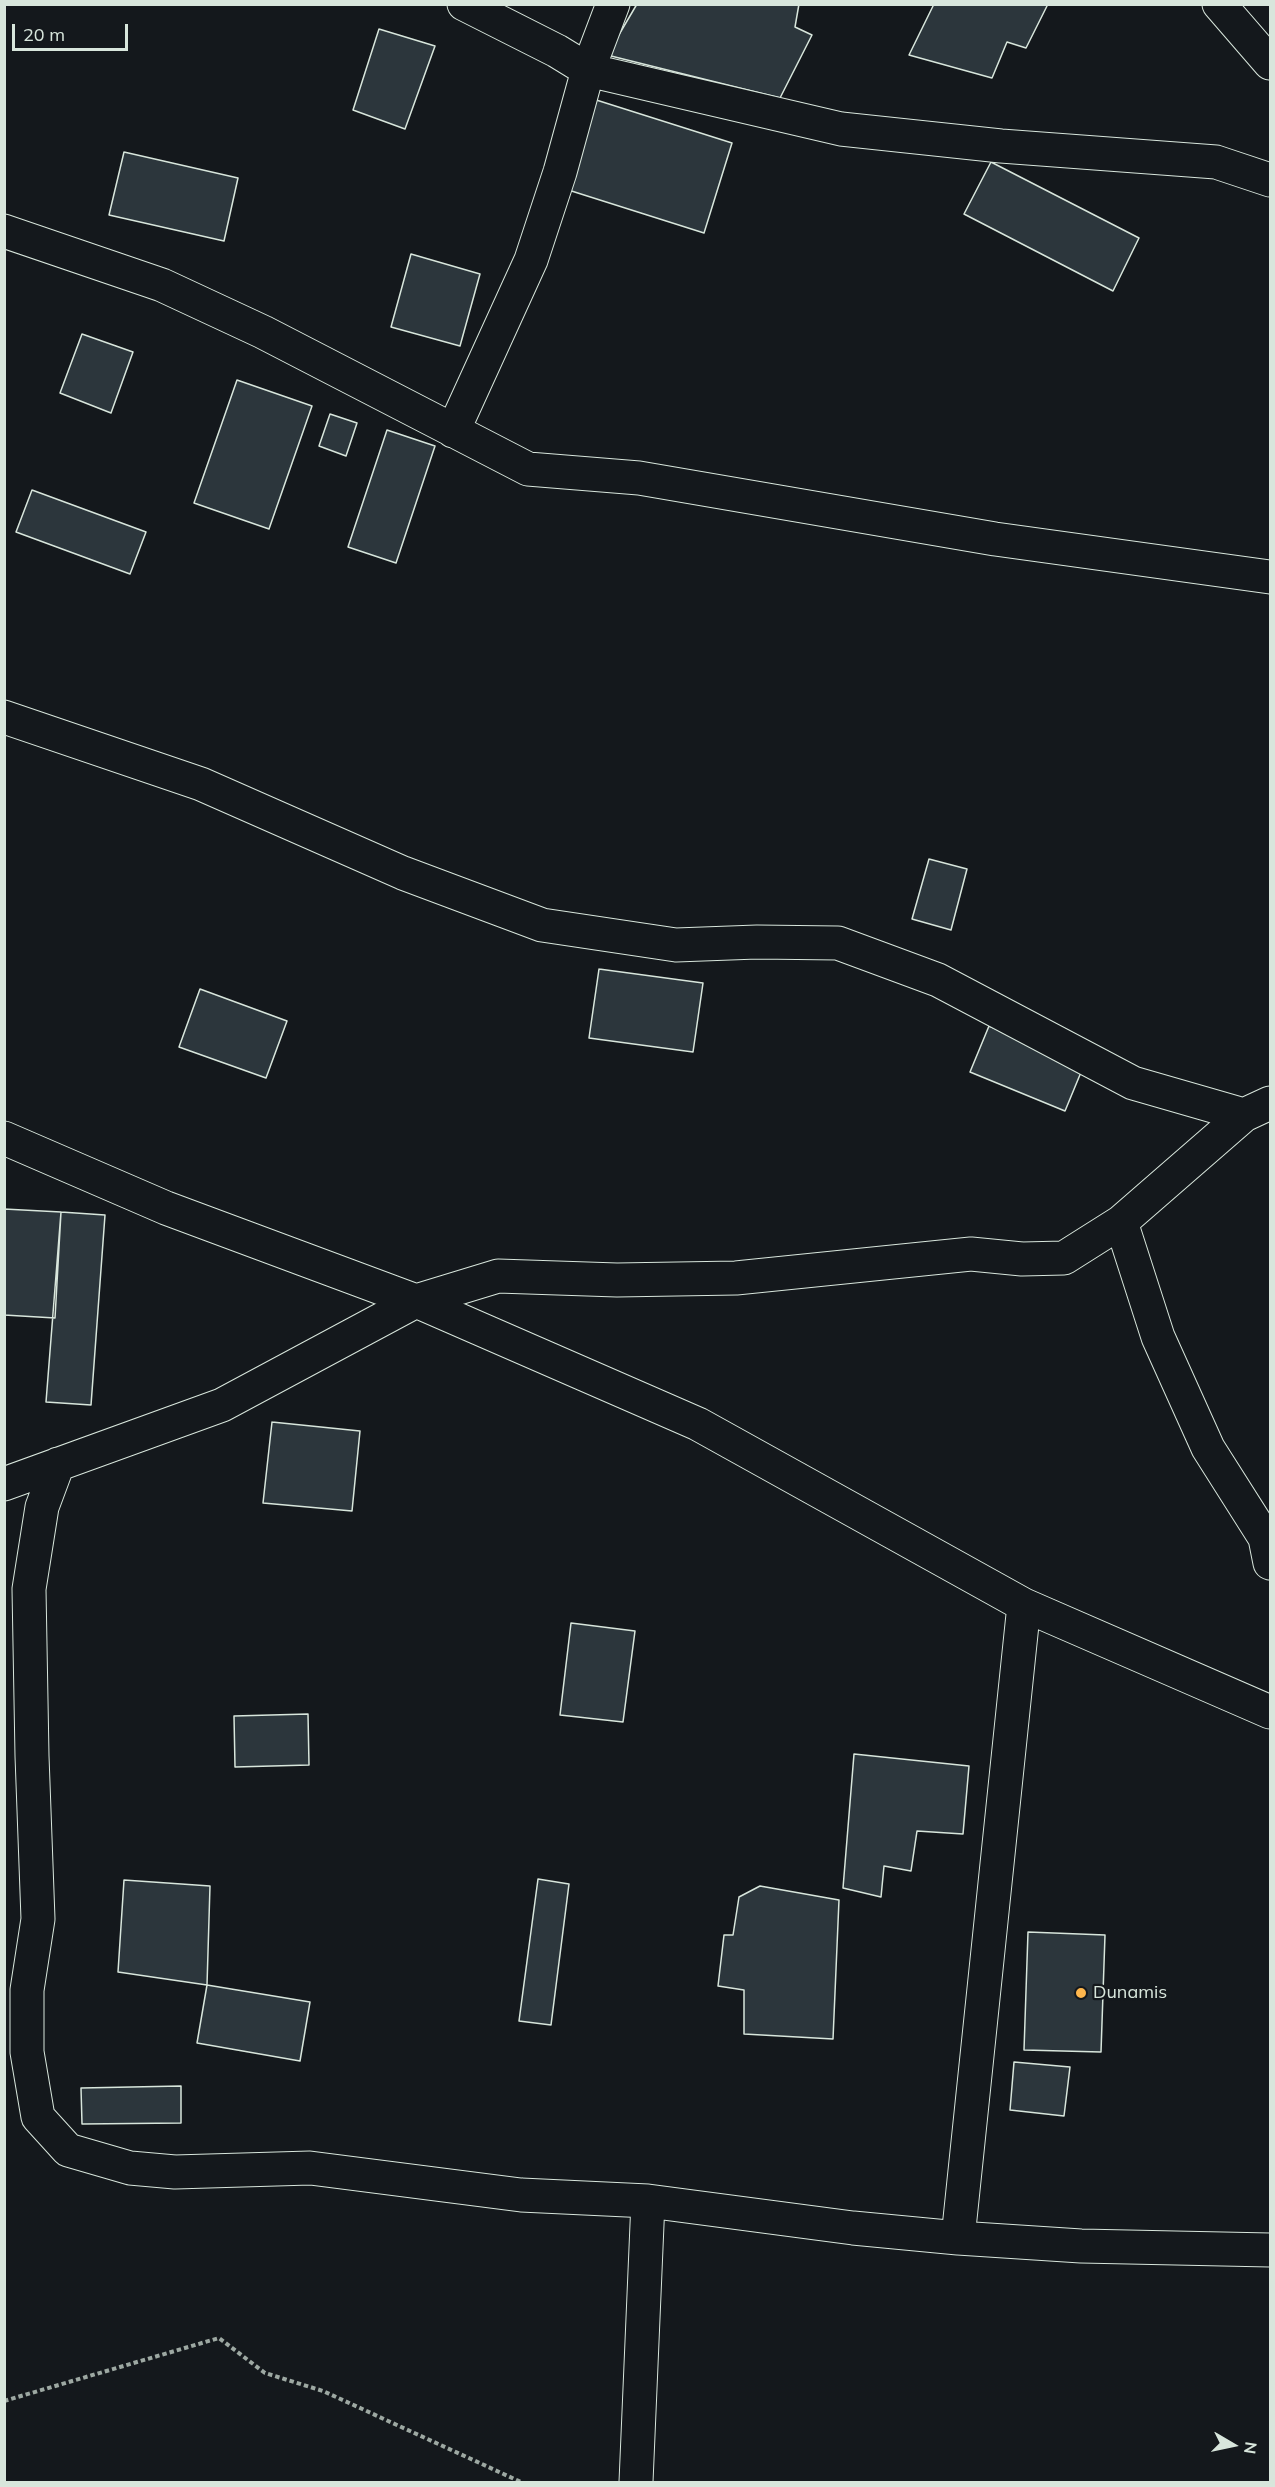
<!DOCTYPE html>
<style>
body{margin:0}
#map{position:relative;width:1275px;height:2487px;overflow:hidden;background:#14181c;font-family:Mulish,sans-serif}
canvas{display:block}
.frame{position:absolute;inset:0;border:6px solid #d8e6dc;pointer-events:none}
.north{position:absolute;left:1203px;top:2415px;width:60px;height:60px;-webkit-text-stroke:4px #14181c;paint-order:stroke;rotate:99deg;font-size:16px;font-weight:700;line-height:24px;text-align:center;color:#d8e6dc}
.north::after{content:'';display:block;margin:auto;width:21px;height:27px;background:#d8e6dc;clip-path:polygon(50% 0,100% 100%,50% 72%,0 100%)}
.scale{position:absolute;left:12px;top:24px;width:116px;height:27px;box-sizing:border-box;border:3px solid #d8e6dc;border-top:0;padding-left:8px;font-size:18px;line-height:21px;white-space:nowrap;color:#d8e6dc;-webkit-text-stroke:4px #14181c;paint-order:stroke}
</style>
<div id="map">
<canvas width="1275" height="2487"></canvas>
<div class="frame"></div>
<div class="north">N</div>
<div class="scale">20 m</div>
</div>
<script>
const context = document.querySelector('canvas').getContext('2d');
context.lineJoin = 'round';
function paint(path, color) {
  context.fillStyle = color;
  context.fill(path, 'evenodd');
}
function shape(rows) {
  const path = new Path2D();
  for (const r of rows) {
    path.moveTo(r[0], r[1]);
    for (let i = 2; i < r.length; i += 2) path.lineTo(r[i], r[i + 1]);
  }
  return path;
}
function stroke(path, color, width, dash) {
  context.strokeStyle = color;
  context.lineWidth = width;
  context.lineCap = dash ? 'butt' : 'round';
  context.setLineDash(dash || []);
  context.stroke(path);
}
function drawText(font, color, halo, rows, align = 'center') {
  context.font = font + ' Mulish,sans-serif';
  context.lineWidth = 4.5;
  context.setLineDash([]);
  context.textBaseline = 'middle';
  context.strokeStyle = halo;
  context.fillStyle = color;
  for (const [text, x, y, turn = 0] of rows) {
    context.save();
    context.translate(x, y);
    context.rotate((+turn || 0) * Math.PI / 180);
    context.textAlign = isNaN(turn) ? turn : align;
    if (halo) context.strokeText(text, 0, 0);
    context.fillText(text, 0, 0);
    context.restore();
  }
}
const building = shape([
 [637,4,799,4,795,27,812,35,780,98,607,55,637,4],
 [934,4,1048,4,1026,48,1007,42,992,78,909,55,934,4],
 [379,29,435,46,405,129,353,110,379,29],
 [590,98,732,143,704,233,562,188,590,98],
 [124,152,238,178,224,241,109,215,124,152],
 [991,162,1139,238,1113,291,964,214,991,162],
 [411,254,480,274,460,346,391,327,411,254],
 [82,334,133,352,111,413,60,393,82,334],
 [237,380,312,406,269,529,194,503,237,380],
 [330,414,357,423,346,456,319,446,330,414],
 [387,430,435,446,396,563,348,547,387,430],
 [32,490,146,532,130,574,16,532,32,490],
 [929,859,967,869,951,930,912,919,929,859],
 [599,969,703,983,693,1052,589,1038,599,969],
 [200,989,287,1021,266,1078,179,1047,200,989],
 [989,1026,1084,1065,1065,1111,970,1072,989,1026],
 [4,1209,61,1212,55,1318,4,1315,4,1209],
 [61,1212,105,1215,91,1405,46,1402,61,1212],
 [272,1422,360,1431,352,1511,263,1503,272,1422],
 [571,1623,635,1631,623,1722,560,1715,571,1623],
 [308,1714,309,1765,235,1767,234,1716,308,1714],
 [854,1754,969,1766,963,1834,917,1831,911,1871,884,1866,881,1897,843,1888,854,1754],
 [538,1879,569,1884,551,2025,519,2021,538,1879],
 [124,1880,210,1886,207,1985,118,1972,124,1880],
 [760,1886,839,1900,833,2039,744,2034,744,1990,718,1986,724,1935,733,1935,739,1897,760,1886],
 [1028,1932,1105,1935,1101,2052,1024,2050,1028,1932],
 [207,1985,310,2002,300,2061,197,2043,207,1985],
 [1014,2062,1070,2067,1064,2116,1010,2110,1014,2062],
 [181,2086,181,2123,82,2124,81,2088,181,2086]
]);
const path = shape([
 [4,2401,219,2338,265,2373,323,2391,521,2482]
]);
const minor = shape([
 [464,4,557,51,588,70,841,129,1001,146,1216,162,1270,180],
 [1219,4,1270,63],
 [4,231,162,285,263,332,528,469,639,478,995,539,1270,577],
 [453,431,531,260,560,172,588,70,613,4],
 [4,717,201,784,403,873,542,925,676,945,757,942,838,943,938,980,1133,1083,1244,1115],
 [4,1138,166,1208,416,1301,698,1424,1024,1605,1270,1712],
 [1121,1222,1158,1337,1208,1448,1265,1538,1270,1563],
 [58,1464,42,1507,29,1589,32,1756,38,1919,27,1990,27,2052,38,2117,68,2150,130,2168,175,2172,310,2168,521,2195,648,2201,853,2228,958,2238,1081,2246,1270,2250],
 [4,1484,222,1405,416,1301,498,1276,617,1280,736,1278,971,1254,1022,1259,1064,1258,1121,1222,1244,1115,1270,1103],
 [958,2238,1024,1605],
 [636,2482,648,2201]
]);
const markers = [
 [1081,1993,6,"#ffb74d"]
];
const poiNames = [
 ["Dunamis",1093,1993]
];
paint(building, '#2c363c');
stroke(building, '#d8e6dc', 1.5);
stroke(minor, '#d8e6dc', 35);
stroke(path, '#9da8a2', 4, [4.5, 3]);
stroke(minor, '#14181c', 33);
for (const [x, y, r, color] of markers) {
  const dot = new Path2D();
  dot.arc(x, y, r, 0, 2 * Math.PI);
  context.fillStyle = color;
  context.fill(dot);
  stroke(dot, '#14181c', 2);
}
drawText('18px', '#d8e6dc', '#14181c', poiNames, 'left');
</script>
